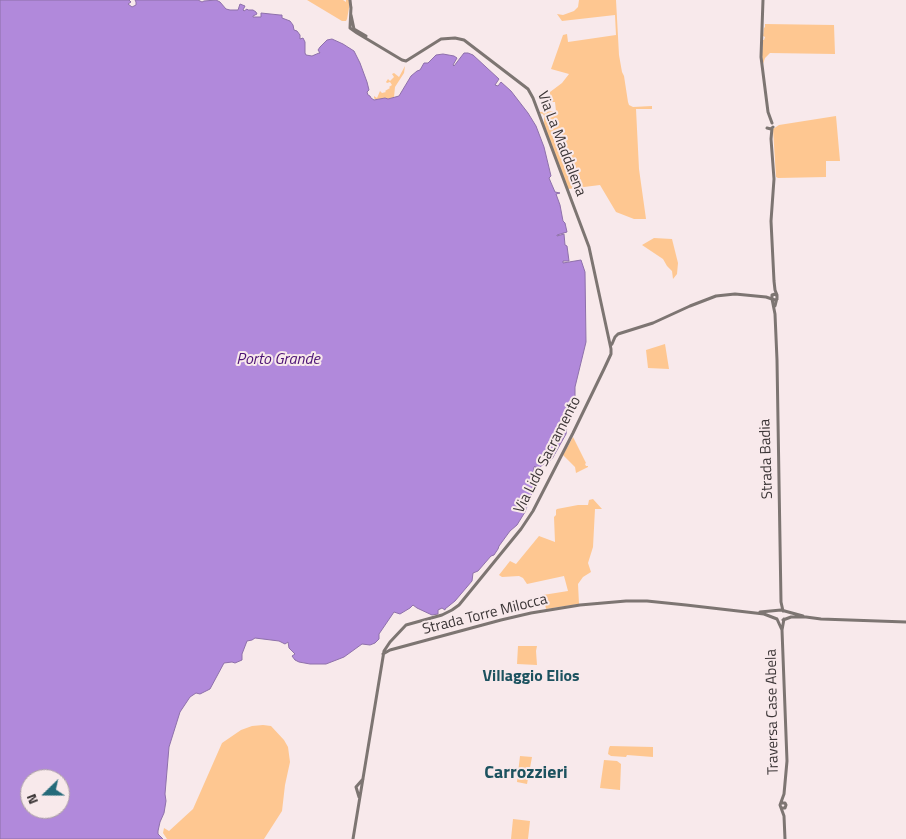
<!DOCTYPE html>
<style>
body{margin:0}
#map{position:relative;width:906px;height:839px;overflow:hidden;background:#f8e9eb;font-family:"Titillium Web",sans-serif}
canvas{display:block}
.north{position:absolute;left:20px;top:769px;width:50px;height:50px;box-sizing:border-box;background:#f8e9eb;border:1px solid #aca1a3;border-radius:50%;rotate:248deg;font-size:14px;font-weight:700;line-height:20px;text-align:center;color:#3b3536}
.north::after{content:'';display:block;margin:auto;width:18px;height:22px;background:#256a7a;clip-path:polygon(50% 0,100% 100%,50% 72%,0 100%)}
</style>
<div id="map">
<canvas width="906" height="839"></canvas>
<div class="north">N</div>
</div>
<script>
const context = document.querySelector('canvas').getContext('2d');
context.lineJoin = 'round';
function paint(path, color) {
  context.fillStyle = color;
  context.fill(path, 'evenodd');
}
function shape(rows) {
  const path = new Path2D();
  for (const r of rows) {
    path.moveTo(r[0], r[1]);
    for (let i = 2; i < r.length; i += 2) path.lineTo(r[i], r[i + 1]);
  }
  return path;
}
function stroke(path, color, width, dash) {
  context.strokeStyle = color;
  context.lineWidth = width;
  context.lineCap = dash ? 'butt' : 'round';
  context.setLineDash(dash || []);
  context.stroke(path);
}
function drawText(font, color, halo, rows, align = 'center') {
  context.font = font + ' "Titillium Web",sans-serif';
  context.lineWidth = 4;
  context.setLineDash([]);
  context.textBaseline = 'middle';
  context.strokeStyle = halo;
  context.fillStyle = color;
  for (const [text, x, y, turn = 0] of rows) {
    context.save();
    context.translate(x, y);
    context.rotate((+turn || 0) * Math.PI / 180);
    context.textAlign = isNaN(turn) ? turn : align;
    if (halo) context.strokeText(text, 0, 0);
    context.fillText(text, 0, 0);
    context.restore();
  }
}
const green = shape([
 [307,0,343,0,346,2,346,0,349,0,349,8,347,19,346,21,342,21],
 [579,0,616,0,619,55,622,72,624,76,628,102,629,105,633,107,652,106,652,109,636,109,639,169,646,219,634,219,616,212,600,185,568,189,544,127,544,116,543,114,539,113,539,112,556,111,555,102,550,102,550,92,562,83,569,74,551,69,563,35,567,34,568,42,616,35,615,15,562,21,557,14,563,15,574,11,578,7],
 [765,24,834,25,835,54,770,53,765,58,763,64,762,55,763,40,764,40,765,37,763,36,764,28,765,27],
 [405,66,404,73,395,87,394,97,388,99,385,98,376,100,374,98,374,96,377,98,380,91,382,93,386,92,385,91,390,88,389,87,392,85,390,82,387,83,386,82,388,79,390,81,394,77,392,74,394,73,399,77],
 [836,116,840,161,826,161,826,177,778,178,776,177,773,129,779,125],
 [654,238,672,239,678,263,677,274,673,279,672,271,667,266,663,259,642,245],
 [665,344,669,369,648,368,646,350],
 [573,437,586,463,585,464,586,466,588,466,588,467,576,473,575,467,563,455],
 [593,499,602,509,595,509,593,547,588,563,591,572,583,577,578,584,579,604,546,609,543,595,568,591,564,576,527,584,523,578,519,576,502,577,499,575,510,561,516,564,539,536,555,542,554,517,556,515,556,510,557,509,578,505,588,505,589,500],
 [518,646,537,646,536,651,537,665,517,664],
 [263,725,271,726,284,740,288,747,290,762,285,785,282,811,264,839,167,839,163,833,164,828,169,831,193,809,222,743,241,730,252,726],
 [610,746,653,747,653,757,627,755,626,757,611,756,608,754,609,748],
 [520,756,532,757,527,784,517,782],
 [604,760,617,761,621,764,620,790,600,788],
 [513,819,530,821,528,839,511,839]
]);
const water = shape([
 [0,0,129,0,131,2,128,4,132,7,136,5,136,2,135,0,198,0,202,2,204,1,216,0,220,2,226,9,230,10,238,10,240,4,245,6,243,10,244,11,247,9,248,10,253,10,256,12,257,14,253,16,253,17,261,17,261,13,280,15,282,15,282,18,290,21,293,25,294,30,297,31,300,35,300,39,303,38,305,42,305,53,306,55,312,56,319,53,320,53,318,50,320,47,327,40,332,39,343,44,354,51,360,63,367,82,369,90,367,92,368,95,370,96,371,98,374,100,385,98,388,99,399,96,411,76,417,71,420,70,424,63,428,63,436,55,443,54,454,56,457,58,453,65,454,66,464,53,468,53,473,55,499,79,495,85,498,86,501,82,511,91,528,113,536,126,544,147,551,176,549,178,555,192,560,193,556,194,560,205,563,221,565,223,567,232,557,235,557,236,564,234,565,245,567,246,569,261,563,261,563,263,581,260,585,272,586,342,575,387,575,400,566,412,566,417,568,418,566,434,552,459,549,462,542,465,538,470,536,470,535,466,534,467,533,473,531,479,533,487,531,496,525,512,517,525,510,531,499,546,498,549,494,555,491,556,478,571,473,573,472,581,455,601,445,609,445,610,442,608,438,610,438,614,432,615,417,608,413,605,410,608,400,614,394,612,379,634,379,639,375,643,370,645,362,644,344,657,326,664,310,664,299,662,295,660,292,656,295,654,289,648,288,642,285,644,279,641,255,638,252,640,247,641,242,654,242,660,235,663,232,662,224,663,210,689,200,694,196,693,190,697,180,712,169,747,165,794,166,801,164,813,160,822,158,831,158,834,163,839,0,839,0,0],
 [30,779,60,779,60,809,30,809,30,779]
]);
const secondary = shape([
 [350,0,351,9],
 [763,0,761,57,768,112,772,123],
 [351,7,350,28,357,33,402,60,406,61,441,39,455,38,464,40,528,89,533,98,589,247,611,349,611,354,604,369,573,433,533,511,521,529,459,605,452,610,442,615,406,625,390,642,384,651,353,839],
 [351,15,354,29,366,36],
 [767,128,771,129,773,127],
 [772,128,771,139,774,179,771,221,774,281,775,290,777,295],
 [772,299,775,314,777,360,781,602,783,611],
 [775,306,777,298,777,296,775,294,772,295,772,299,775,300,777,299],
 [611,345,612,344,615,337,618,334,653,323,690,306,716,296,735,294,766,297,772,299],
 [760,612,781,610,803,616],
 [784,619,782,630,787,761,784,794,780,805,784,816,785,839],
 [783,620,791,617,806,617,821,619,906,622],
 [383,654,390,650,501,620,531,613,580,605,626,601,647,601,686,605,764,614,777,619,782,630],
 [359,797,356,787,363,779],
 [782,803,785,803,786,805,785,808,782,808]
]);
const streetNames = [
 ["Via La Maddalena",561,144,69],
 ["Via Lido Sacramento",548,455,-63],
 ["Strada Badia",767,459,-92],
 ["Strada Torre Milocca",485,615,-14],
 ["Traversa Case Abela",773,712,-91]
];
const waterNames = [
 ["Porto Grande",278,360]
];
const neighbourhoodNames = [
 ["Villaggio Elios",531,677]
];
const quarterNames = [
 ["Carrozzieri",526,774]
];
paint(green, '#fec791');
paint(water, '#b189db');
stroke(water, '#8e70aa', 1);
stroke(secondary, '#7d7572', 3);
drawText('15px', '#3b3536', '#f8e9eb', streetNames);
drawText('italic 16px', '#4c1274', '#f8e9eb', waterNames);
drawText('bold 16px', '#1c525f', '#f8e9eb', neighbourhoodNames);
drawText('bold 18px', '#1c525f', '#f8e9eb', quarterNames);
</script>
